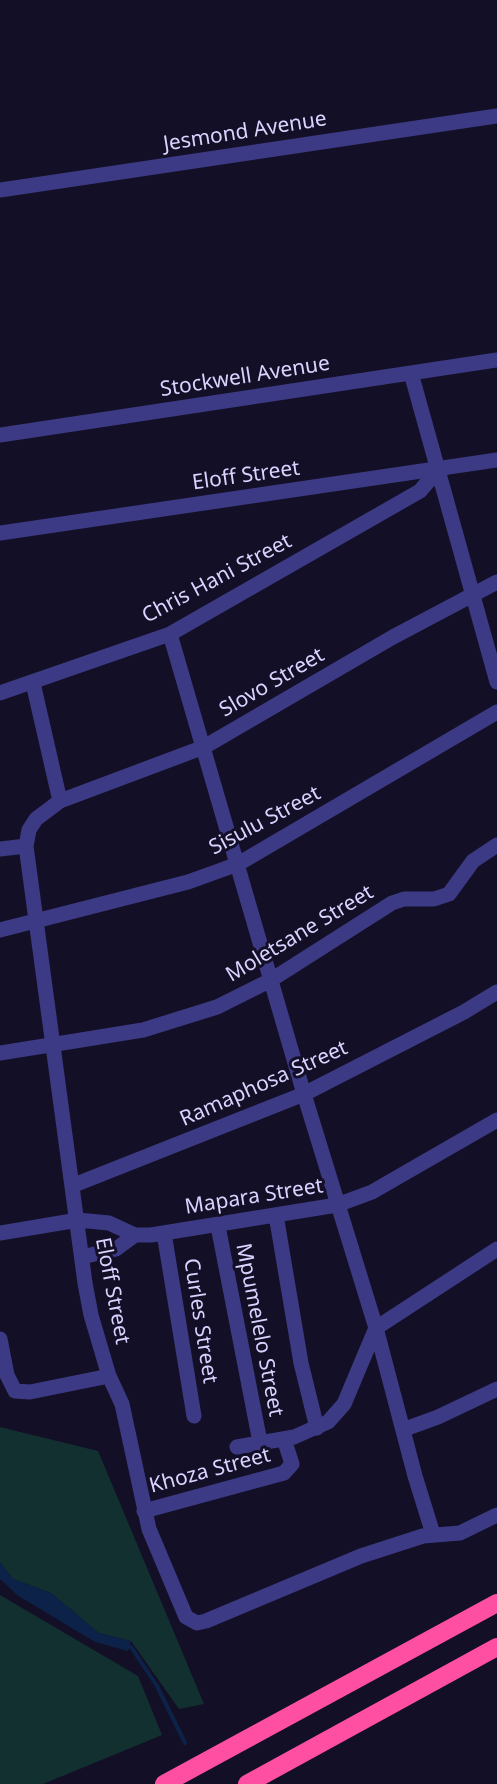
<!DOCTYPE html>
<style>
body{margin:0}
canvas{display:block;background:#130f26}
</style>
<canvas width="497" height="1784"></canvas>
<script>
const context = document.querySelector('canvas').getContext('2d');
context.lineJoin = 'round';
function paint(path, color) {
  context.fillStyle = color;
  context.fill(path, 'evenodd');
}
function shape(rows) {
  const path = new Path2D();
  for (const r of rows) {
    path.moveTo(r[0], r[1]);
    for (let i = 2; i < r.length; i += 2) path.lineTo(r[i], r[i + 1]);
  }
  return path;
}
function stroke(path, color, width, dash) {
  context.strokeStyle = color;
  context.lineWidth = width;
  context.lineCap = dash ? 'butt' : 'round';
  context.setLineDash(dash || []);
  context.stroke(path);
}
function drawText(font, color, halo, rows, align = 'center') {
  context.font = font + ' "Noto Sans",sans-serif';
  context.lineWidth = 6;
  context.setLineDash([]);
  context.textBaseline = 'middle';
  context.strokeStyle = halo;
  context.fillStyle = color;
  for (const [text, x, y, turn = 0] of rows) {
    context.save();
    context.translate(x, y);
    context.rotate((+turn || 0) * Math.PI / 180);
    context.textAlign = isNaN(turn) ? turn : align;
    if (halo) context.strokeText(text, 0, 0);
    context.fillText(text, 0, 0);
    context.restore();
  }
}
const green = shape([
 [0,1427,98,1451,204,1704,179,1709,131,1641,99,1633,51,1593,13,1579,0,1562],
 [0,1595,138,1676,162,1735,43,1784,0,1784]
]);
const water = shape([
 [0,1562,13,1579,51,1593,99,1633,131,1641,128,1651,95,1642,17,1595,0,1579]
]);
const stream = shape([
 [125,1646,131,1647,157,1686,185,1743]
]);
const minor = shape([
 [0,190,497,116],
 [411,373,497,682],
 [0,435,497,360],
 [0,533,497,460],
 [170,634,304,1094,376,1328,415,1476,433,1534],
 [33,683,60,801,36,819,29,830,26,846,85,1283,91,1315,109,1376,122,1404,149,1529,186,1617,197,1623,206,1621,361,1556,423,1536,460,1533,497,1515],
 [0,693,170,634,420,491,438,470],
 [60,801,204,747,393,637,497,582],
 [0,849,26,846],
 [0,930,188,882,238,864,497,712],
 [0,1053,143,1030,217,1007,271,980,392,903,404,899,434,899,449,894,473,861,497,845],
 [74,1185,304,1094,464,1012,497,992],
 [276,1215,301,1363,317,1428],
 [218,1226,260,1442],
 [0,1233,78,1220,109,1223,135,1235,151,1235,337,1205,372,1192,497,1120],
 [164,1233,194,1416],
 [82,1257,116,1249,135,1235],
 [0,1339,7,1375,15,1391,30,1392,109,1376],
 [405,1429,438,1417,497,1389],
 [237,1447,294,1437,328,1422,344,1404,376,1328,497,1249],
 [144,1511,284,1473,292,1464,284,1439]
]);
const highway = shape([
 [164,1784,497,1603],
 [247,1784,497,1647]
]);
const streetNames = [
 ["Jesmond Avenue",245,132,-9],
 ["Stockwell Avenue",245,377,-9],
 ["Eloff Street",246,476,-8],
 ["Chris Hani Street",217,579,-28],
 ["Slovo Street",272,683,-30],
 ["Sisulu Street",265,821,-28],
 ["Moletsane Street",300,934,-31],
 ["Ramaphosa Street",264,1084,-24],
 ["Mapara Street",254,1197,-9],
 ["Eloff Street",112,1291,79],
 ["Curles Street",200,1321,81],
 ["Mpumelelo Street",259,1330,79],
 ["Khoza Street",210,1471,-15]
];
paint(green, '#12302f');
paint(water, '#0c2248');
stroke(stream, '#0c2248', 4);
stroke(minor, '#3d3a85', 15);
stroke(highway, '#ff4fa3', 18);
drawText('21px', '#d9d4ff', '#130f26', streetNames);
</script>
